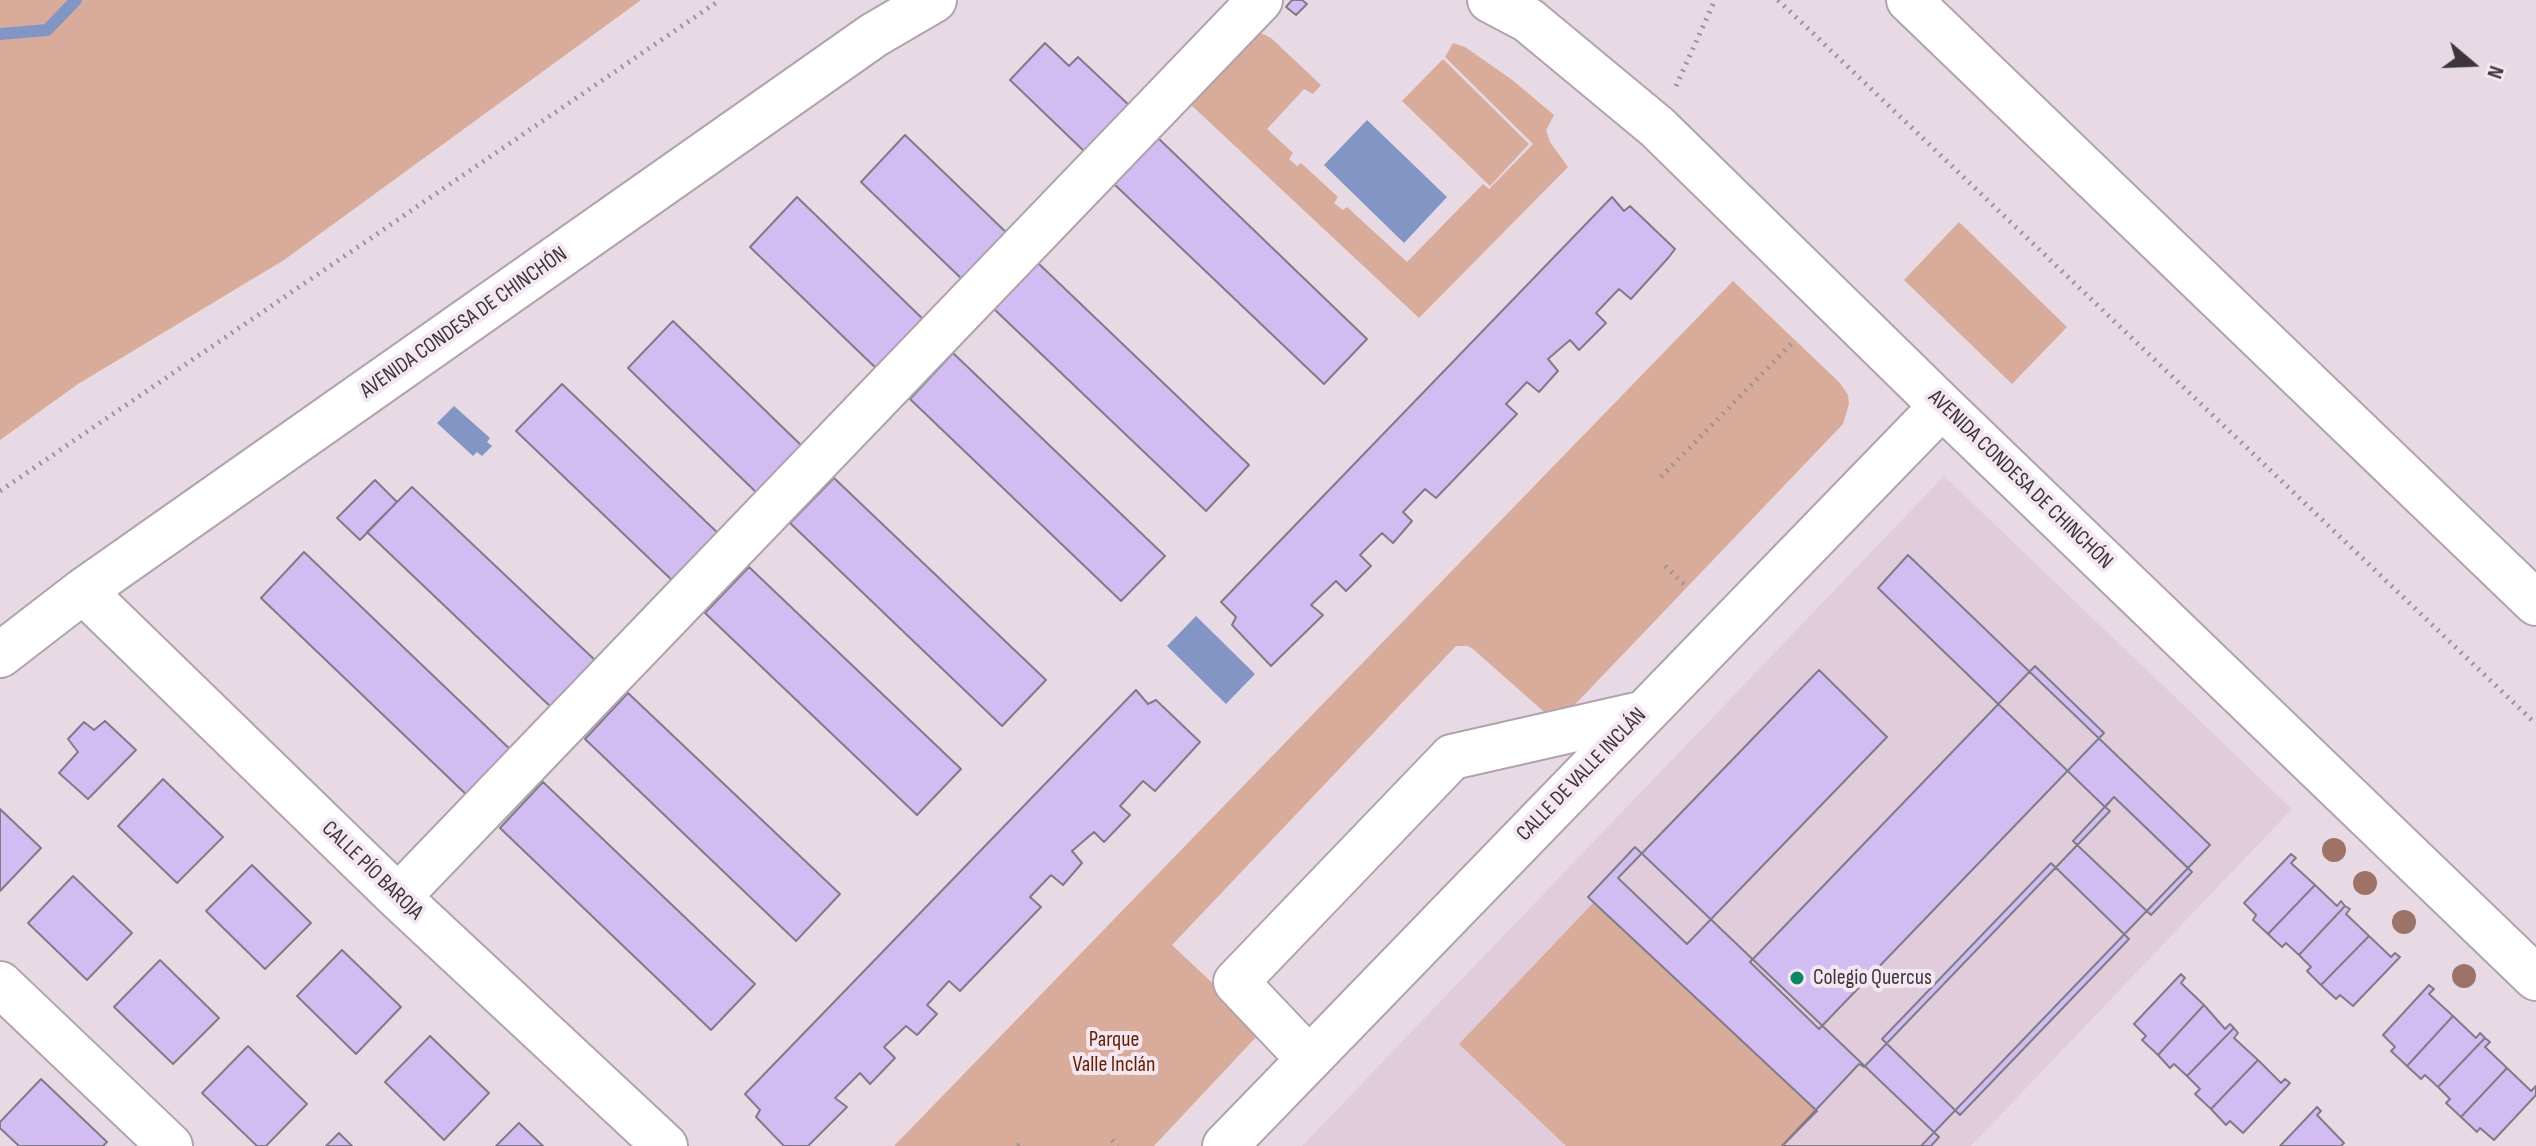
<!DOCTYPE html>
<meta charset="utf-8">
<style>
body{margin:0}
#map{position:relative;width:2536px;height:1146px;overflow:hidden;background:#e8dae4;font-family:"Sofia Sans Condensed",sans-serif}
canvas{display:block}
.north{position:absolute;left:2432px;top:24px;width:80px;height:80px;-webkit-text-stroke:6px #f5e7f2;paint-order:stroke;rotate:109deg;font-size:22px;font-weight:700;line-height:32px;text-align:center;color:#3b363a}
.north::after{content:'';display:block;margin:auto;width:28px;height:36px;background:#3b363a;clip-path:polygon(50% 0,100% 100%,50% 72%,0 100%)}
</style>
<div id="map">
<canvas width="2536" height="1146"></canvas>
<div class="north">N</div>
</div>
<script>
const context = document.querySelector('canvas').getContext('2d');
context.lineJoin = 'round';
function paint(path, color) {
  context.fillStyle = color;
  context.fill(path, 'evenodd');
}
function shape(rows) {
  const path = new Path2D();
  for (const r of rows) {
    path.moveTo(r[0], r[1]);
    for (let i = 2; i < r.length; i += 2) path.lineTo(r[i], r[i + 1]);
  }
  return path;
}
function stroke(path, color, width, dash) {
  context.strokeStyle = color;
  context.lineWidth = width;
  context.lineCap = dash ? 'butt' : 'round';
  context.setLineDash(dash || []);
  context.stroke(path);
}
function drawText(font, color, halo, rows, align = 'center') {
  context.font = font + ' "Sofia Sans Condensed",sans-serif';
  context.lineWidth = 8;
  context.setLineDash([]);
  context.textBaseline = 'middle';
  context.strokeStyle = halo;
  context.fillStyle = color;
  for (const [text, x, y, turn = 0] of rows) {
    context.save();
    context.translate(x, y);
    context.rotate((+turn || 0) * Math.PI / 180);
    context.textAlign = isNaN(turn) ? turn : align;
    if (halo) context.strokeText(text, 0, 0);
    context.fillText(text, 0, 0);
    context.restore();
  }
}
const built = shape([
 [1944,476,2292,809,1971,1146,1302,1146]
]);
const green = shape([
 [0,0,641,0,284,260,78,384,0,440],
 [1261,33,1271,38,1321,85,1313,94,1304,89,1267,129,1293,153,1289,159,1297,166,1301,163,1338,197,1334,203,1343,210,1347,207,1407,262,1483,184,1489,189,1533,144,1445,57,1453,43,1465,47,1511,79,1554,115,1546,130,1550,142,1568,167,1419,318,1189,103,1252,34],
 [1443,59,1529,144,1490,186,1402,101],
 [1959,222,2067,327,2012,384,1904,280],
 [1733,281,1840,383,1848,395,1849,404,1843,424,1564,716,1551,718,1473,649,1468,646,1456,646,1172,945,1257,1025,1258,1035,1154,1146,894,1146],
 [1595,901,1817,1111,1784,1146,1566,1146,1459,1044]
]);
const water = shape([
 [1367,120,1447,197,1404,243,1324,165],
 [454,406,490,438,487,442,492,446,482,456,477,452,473,456,437,423],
 [1196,616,1255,674,1226,704,1167,646]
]);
const stream = shape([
 [0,34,47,30,76,0]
]);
const building = shape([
 [1292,0,1302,0,1307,4,1296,15,1286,7,1292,0],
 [1045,43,1069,66,1078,57,1131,107,1087,154,1010,80,1045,43],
 [905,135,1011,237,966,283,861,182,905,135],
 [1156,136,1367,339,1324,384,1113,183,1156,136],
 [797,197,927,323,880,372,750,247,797,197],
 [1612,197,1624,211,1630,206,1675,249,1669,257,1631,299,1619,289,1596,313,1606,323,1579,350,1570,340,1548,359,1558,371,1539,392,1527,382,1506,404,1517,414,1436,498,1425,489,1403,512,1412,521,1393,543,1382,533,1360,555,1371,566,1346,591,1336,581,1311,605,1323,615,1271,666,1232,625,1236,617,1221,602,1612,197],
 [1038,263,1249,465,1206,511,994,309,1038,263],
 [673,321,805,449,760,496,628,368,673,321],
 [953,353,1165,556,1121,601,910,399,953,353],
 [562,384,722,537,677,585,516,431,562,384],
 [834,478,1046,680,1002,726,790,523,834,478],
 [375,480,397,502,360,540,337,518,375,480],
 [412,487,598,663,554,710,367,532,412,487],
 [304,552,515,754,472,800,261,598,304,552],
 [1908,555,2210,845,2188,868,2114,797,2105,807,1878,588,1908,555],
 [749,567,961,769,917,815,705,613,749,567],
 [2035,666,2104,733,1819,1029,1750,962,2035,666],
 [1819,670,1887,737,1687,944,1618,878,1819,670],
 [1136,690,1148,704,1156,700,1200,742,1155,791,1143,781,1120,806,1130,815,1104,842,1094,832,1072,851,1082,863,1063,885,1051,875,1030,897,1041,907,960,991,949,981,927,1005,937,1014,917,1035,906,1026,884,1047,895,1058,870,1084,860,1073,835,1098,847,1107,808,1146,784,1146,756,1117,760,1110,745,1094,1136,690],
 [628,693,840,894,796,941,585,739,628,693],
 [105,721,136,750,88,799,59,773,78,752,68,739,84,722,94,730,105,721],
 [163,779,223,837,177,883,118,826,163,779],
 [543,782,755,984,711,1030,500,828,543,782],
 [2114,797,2192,872,2151,915,2073,841,2114,797],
 [2114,797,2188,868,1921,1146,1782,1146,1859,1064,1864,1067,2110,811,2105,807,2114,797],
 [0,809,41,848,0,891,0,809],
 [1635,847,1939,1137,1931,1146,1782,1146,1817,1111,1588,897,1635,847],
 [2291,854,2296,858,2291,863,2315,885,2268,934,2253,920,2256,915,2244,903,2291,854],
 [2051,863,2129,939,1960,1115,1882,1039,2051,863],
 [252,865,311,923,265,969,206,911,252,865],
 [73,876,132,933,87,980,28,923,73,876],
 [2315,885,2337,906,2341,901,2345,906,2299,955,2286,943,2282,947,2268,934,2315,885],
 [2345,906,2350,909,2346,914,2369,936,2321,985,2307,971,2311,967,2299,955,2345,906],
 [2369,936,2391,957,2395,953,2400,957,2353,1006,2340,995,2336,999,2321,985,2369,936],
 [342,950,401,1007,356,1054,297,996,342,950],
 [160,960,219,1018,173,1064,114,1007,160,960],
 [2181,974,2185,978,2181,983,2204,1005,2158,1055,2142,1040,2146,1036,2134,1024,2181,974],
 [2429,985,2434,989,2429,994,2453,1016,2407,1066,2391,1051,2395,1047,2383,1035,2429,985],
 [2204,1005,2225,1029,2230,1024,2234,1028,2187,1076,2174,1064,2170,1068,2158,1055,2204,1005],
 [2453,1016,2476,1038,2480,1033,2485,1038,2438,1087,2425,1075,2421,1079,2407,1066,2453,1016],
 [2234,1028,2238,1033,2234,1038,2258,1060,2211,1109,2195,1094,2200,1089,2187,1076,2234,1028],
 [430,1036,489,1093,444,1140,385,1082,430,1036],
 [2485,1038,2490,1042,2485,1047,2507,1068,2461,1117,2446,1103,2450,1099,2438,1087,2485,1038],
 [248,1046,307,1104,266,1146,257,1146,202,1093,248,1046],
 [2258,1060,2281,1083,2285,1079,2290,1083,2243,1133,2230,1121,2226,1125,2211,1109,2258,1060],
 [2507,1068,2531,1091,2536,1086,2536,1095,2494,1140,2480,1128,2477,1132,2461,1117,2507,1068],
 [41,1079,107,1142,103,1146,19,1146,0,1128,0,1122,41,1079],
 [2317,1107,2321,1111,2317,1115,2344,1143,2341,1146,2280,1146,2317,1107],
 [519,1123,543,1146,496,1146,519,1123],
 [339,1133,352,1146,326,1146,339,1133]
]);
const path = shape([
 [1778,0,2536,724],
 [1676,86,1715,0],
 [1661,477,1795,340],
 [0,491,720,0],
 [1665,566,1687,587],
 [1112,1140,1118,1146],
 [1018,1146,1020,1144]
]);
const minor = shape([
 [1490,0,1528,20,1657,127,1942,406,2536,978],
 [1909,0,2536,603],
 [83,591,398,897,665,1146],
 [0,655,83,591,874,35,934,0],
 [398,897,1260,0],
 [0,984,170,1146],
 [1308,1058,1236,982,1452,757,1641,714],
 [1225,1146,1942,406]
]);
const trees = [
 [2334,850],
 [2365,883],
 [2404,922],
 [2464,976]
];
const markers = [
 [1797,978,8,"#0d8666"]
];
const streetNames = [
 ["AVENIDA CONDESA DE CHINCHÓN",464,323,-35],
 ["AVENIDA CONDESA DE CHINCHÓN",2020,480,44],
 ["CALLE DE VALLE INCLÁN",1582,775,-46],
 ["CALLE PÍO BAROJA",372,871,44]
];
const poiNames = [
 ["Colegio Quercus",1813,978]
];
const parkNames = [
 ["Parque",1114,1040],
 ["Valle Inclán",1114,1065]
];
paint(built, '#e1ccdb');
paint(green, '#d9ab9a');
paint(water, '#8395c5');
stroke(stream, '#8395c5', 12);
paint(building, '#d1bdf1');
stroke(building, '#807b89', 2);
stroke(minor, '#b1a3ad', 48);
stroke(path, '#9d939a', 5, [2, 6]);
stroke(minor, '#fff', 44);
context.fillStyle = '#9e7367';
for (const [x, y] of trees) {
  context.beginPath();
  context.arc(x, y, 12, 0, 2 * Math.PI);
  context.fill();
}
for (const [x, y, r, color] of markers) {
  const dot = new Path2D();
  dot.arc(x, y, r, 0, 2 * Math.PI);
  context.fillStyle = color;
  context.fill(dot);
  stroke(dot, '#f5e7f2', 3);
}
drawText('22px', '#3b363a', '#f5e7f2', streetNames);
drawText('22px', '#3b363a', '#f5e7f2', poiNames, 'left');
drawText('22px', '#621f00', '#f5e7f2', parkNames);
</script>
